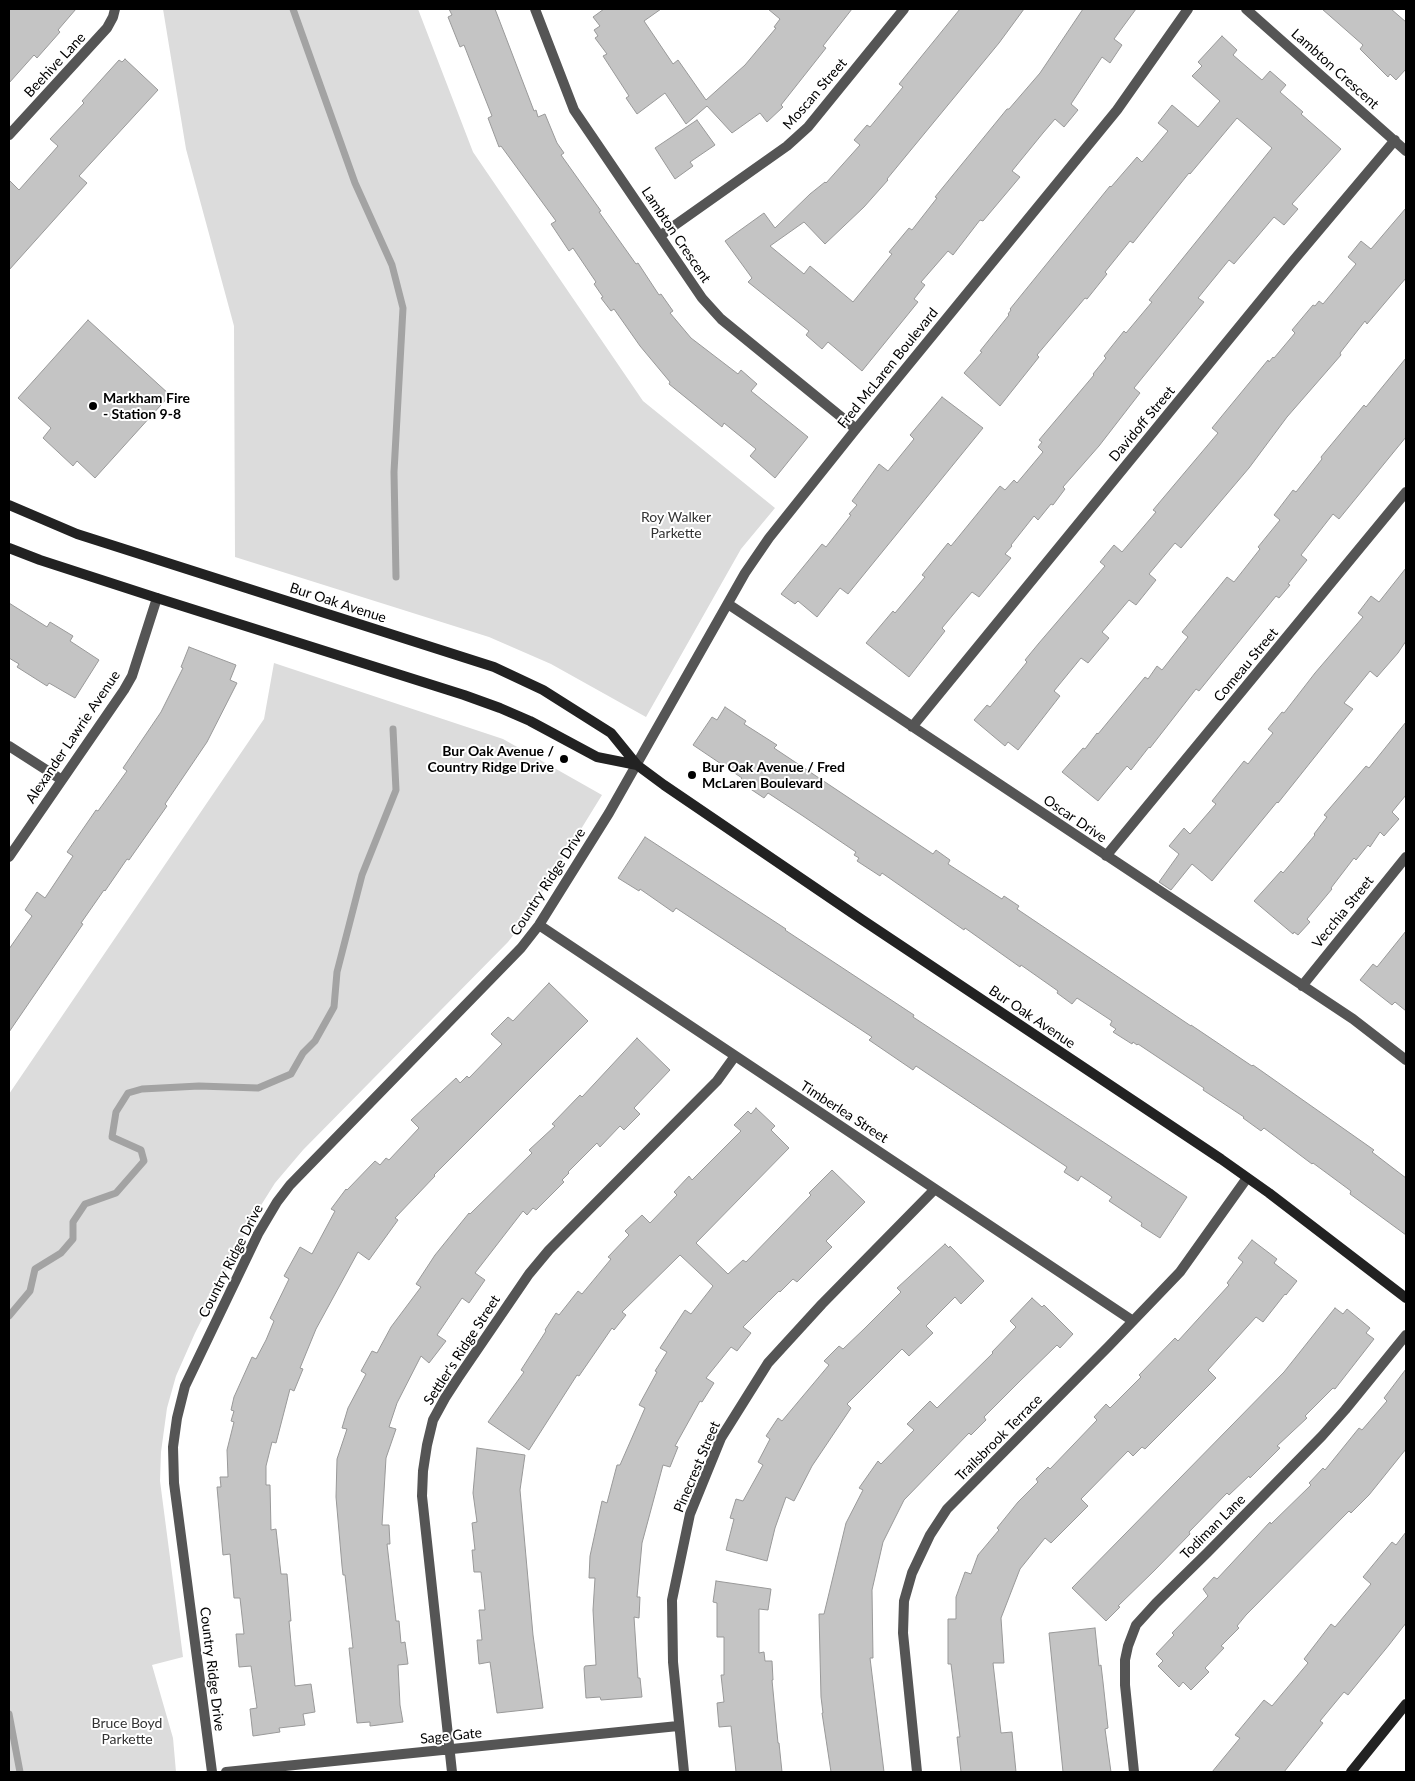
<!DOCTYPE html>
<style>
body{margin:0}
#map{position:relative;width:1415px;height:1781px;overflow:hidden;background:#fff;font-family:Lato,sans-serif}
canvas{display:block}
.frame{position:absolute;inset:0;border:10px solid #000;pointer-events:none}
</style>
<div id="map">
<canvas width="1415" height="1781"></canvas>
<div class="frame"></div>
</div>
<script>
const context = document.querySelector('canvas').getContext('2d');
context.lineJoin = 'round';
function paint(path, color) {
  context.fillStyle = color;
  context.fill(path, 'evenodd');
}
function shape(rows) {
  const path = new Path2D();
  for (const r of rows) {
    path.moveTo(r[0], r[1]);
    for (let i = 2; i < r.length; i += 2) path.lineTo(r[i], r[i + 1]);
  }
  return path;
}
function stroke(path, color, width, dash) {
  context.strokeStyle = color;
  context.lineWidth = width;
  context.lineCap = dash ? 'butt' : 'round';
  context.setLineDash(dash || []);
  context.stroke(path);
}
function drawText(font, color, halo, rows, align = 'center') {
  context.font = font + ' Lato,sans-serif';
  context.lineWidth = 4;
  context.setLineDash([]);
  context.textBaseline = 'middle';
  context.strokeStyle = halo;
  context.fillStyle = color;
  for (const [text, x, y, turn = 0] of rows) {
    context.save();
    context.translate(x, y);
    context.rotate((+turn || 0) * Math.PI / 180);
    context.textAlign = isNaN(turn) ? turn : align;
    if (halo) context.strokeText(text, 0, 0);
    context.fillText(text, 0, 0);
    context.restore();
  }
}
const green = shape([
 [163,9,418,9,473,152,643,401,775,508,741,549,646,717,551,664,489,637,235,557,234,326,186,149],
 [274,663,503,739,602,795,525,920,508,942,303,1150,275,1183,253,1218,195,1333,176,1376,167,1408,161,1452,160,1481,183,1657,152,1665,173,1738,176,1772,9,1772,9,1094,264,719]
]);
const stream = shape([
 [293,9,355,183,392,265,403,308,394,472,396,577],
 [9,1316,30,1291,35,1269,61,1253,73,1239,73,1222,85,1204,116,1193,144,1161,141,1150,112,1137,116,1112,128,1093,142,1089,199,1086,258,1088,291,1074,303,1053,315,1041,334,1007,337,972,362,875,396,790,393,729],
 [9,1714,20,1772]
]);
const building = shape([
 [9,9,76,9,58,30,60,32,37,58,34,55,9,83,9,9],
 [449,9,495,9,534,111,536,110,538,117,545,114,557,143,564,153,561,155,601,211,599,212,636,264,638,263,659,295,661,294,673,311,670,313,691,338,738,374,741,370,757,384,751,391,808,437,775,478,750,456,756,449,724,423,722,427,669,384,670,382,640,346,614,309,611,311,601,298,603,297,594,284,596,282,573,248,569,251,551,224,556,221,501,146,499,147,488,118,492,116,473,68,464,45,460,47,448,17,452,15,449,9],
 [604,9,661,9,644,21,673,64,678,60,706,100,745,65,776,28,774,27,780,19,768,9,852,9,823,46,826,48,781,105,783,107,767,122,760,113,732,133,707,106,686,124,665,93,637,114,626,98,629,96,603,56,607,54,595,38,598,36,594,30,600,26,593,17,604,9],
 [960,9,1024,9,999,43,887,179,888,180,864,207,825,244,804,222,770,246,804,274,810,266,853,302,892,254,889,252,909,228,912,230,937,198,935,197,1007,109,1009,109,1040,73,1083,9,1136,9,1114,39,1122,45,1110,63,1102,57,1071,104,1078,110,1064,127,1055,119,1043,133,1012,171,1020,177,983,221,980,220,953,255,948,251,921,282,925,285,914,299,918,302,862,371,828,342,822,349,806,335,809,331,748,282,752,278,725,241,764,213,775,228,810,194,825,182,826,183,860,145,854,140,867,125,870,127,903,87,899,84,960,9],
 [1322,9,1391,9,1406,22,1406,69,1396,80,1390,74,1388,77,1360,49,1363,45,1322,9],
 [1222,36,1237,50,1233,55,1262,80,1270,71,1286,85,1280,92,1303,112,1301,114,1341,149,1292,204,1298,209,1284,225,1274,217,1234,264,1229,260,1198,298,1204,302,1134,388,1140,393,1099,446,1063,487,1065,489,1053,505,1051,504,1038,520,1034,516,1011,545,1012,546,1005,554,1011,558,979,597,972,592,942,628,945,631,909,677,866,643,893,611,895,613,925,577,922,575,948,543,951,546,1000,486,1005,490,1014,480,1017,483,1043,452,1038,447,1042,442,1039,440,1094,375,1093,374,1106,358,1104,356,1124,331,1126,333,1152,302,1149,300,1272,148,1237,118,1190,174,1189,173,1133,243,1130,241,1105,272,1107,274,1087,299,1085,298,1037,355,1039,357,1000,406,964,373,982,352,980,351,1009,315,1008,314,1011,310,1010,309,1110,186,1111,187,1137,157,1142,162,1168,131,1158,123,1172,105,1198,127,1220,101,1192,76,1202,66,1198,62,1222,36],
 [125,59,158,90,79,176,87,183,9,270,9,180,19,190,58,146,50,139,84,103,82,101,119,60,122,62,125,59],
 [697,120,715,145,690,162,693,166,675,179,655,148,697,120],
 [1406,208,1406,278,1367,324,1365,321,1340,353,1341,355,1287,417,1249,468,1181,548,1175,543,1149,574,1156,580,1136,605,1129,600,1102,632,1109,638,1088,663,1081,658,1054,691,1060,696,1018,750,1008,742,1005,746,974,720,987,705,990,707,1027,662,1025,660,1039,643,1105,566,1100,562,1114,545,1122,552,1156,512,1153,510,1218,433,1212,428,1268,360,1269,362,1273,357,1274,358,1295,333,1292,330,1313,305,1315,306,1319,301,1323,304,1356,264,1348,257,1361,241,1371,249,1406,208],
 [88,320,170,395,95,478,77,461,73,466,43,438,51,428,18,398,88,320],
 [1406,358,1406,437,1339,519,1333,514,1301,555,1307,560,1288,584,1290,585,1279,598,1276,596,1199,691,1196,689,1150,748,1149,747,1131,770,1127,766,1098,801,1062,772,1083,748,1085,749,1097,733,1098,734,1145,677,1148,679,1157,666,1162,670,1188,637,1182,632,1227,577,1234,582,1260,549,1258,547,1280,520,1274,515,1293,490,1296,492,1322,459,1321,457,1364,405,1366,407,1406,358],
 [942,397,983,428,848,594,840,588,817,617,798,601,795,604,781,594,822,544,826,547,851,515,849,514,857,505,852,501,879,464,888,471,914,439,910,435,942,397],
 [1406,568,1406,641,1398,653,1377,677,1370,671,1344,703,1353,709,1278,803,1277,802,1212,881,1192,864,1171,890,1159,882,1179,854,1169,846,1184,828,1190,834,1216,804,1212,801,1244,761,1248,764,1273,733,1268,729,1282,712,1284,713,1315,673,1363,617,1358,613,1371,596,1379,602,1406,568],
 [9,603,47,627,50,622,73,636,70,641,99,660,75,698,49,683,47,686,17,667,19,664,9,658,9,603],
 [189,647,236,665,230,680,237,683,207,742,165,804,167,806,129,860,127,859,105,891,104,890,81,923,83,924,9,1032,9,949,32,916,25,910,37,892,45,898,73,856,67,852,96,810,98,811,127,771,123,768,161,712,183,668,181,667,189,647],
 [725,707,746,721,744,724,777,745,774,748,933,854,936,850,950,860,948,864,1002,899,1004,896,1019,906,1017,909,1191,1026,1191,1025,1252,1066,1253,1065,1374,1150,1372,1152,1406,1178,1406,1235,1350,1194,1351,1191,1313,1163,1312,1164,1264,1128,1261,1131,1243,1118,1244,1117,1203,1090,1204,1088,1138,1044,1137,1045,1133,1042,1132,1044,1113,1032,1116,1029,1110,1025,1112,1021,1077,998,1072,1004,1057,993,1058,991,1021,965,1020,967,965,928,964,930,882,873,880,876,857,861,859,858,854,855,856,852,803,816,768,793,764,798,746,786,747,784,741,779,742,778,693,745,712,717,717,720,725,707],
 [1406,722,1406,795,1392,812,1399,819,1384,836,1380,832,1370,847,1368,845,1356,860,1354,858,1331,888,1332,889,1307,919,1310,922,1298,935,1294,932,1293,934,1254,901,1281,871,1283,873,1315,835,1314,834,1327,817,1324,815,1366,766,1369,768,1406,722],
 [645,837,786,929,785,930,914,1015,913,1017,1187,1197,1160,1238,1141,1226,1142,1223,1109,1201,1112,1197,1081,1176,1078,1181,1064,1172,1067,1167,1025,1139,916,1066,913,1070,869,1040,872,1037,676,908,673,912,640,889,639,891,618,878,645,837],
 [1406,931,1406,1011,1395,1002,1392,1005,1360,980,1373,964,1377,967,1406,931],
 [549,983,588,1021,434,1175,435,1176,395,1218,398,1220,369,1260,358,1252,316,1329,300,1368,303,1369,294,1391,290,1389,276,1443,272,1442,266,1466,266,1485,270,1485,271,1530,276,1529,281,1574,287,1574,291,1621,289,1621,295,1686,311,1684,315,1712,303,1714,305,1725,279,1728,280,1732,253,1736,250,1709,257,1708,251,1666,239,1667,236,1634,244,1634,240,1598,234,1598,230,1554,223,1555,217,1487,221,1487,220,1477,228,1477,227,1450,234,1422,231,1421,234,1411,231,1410,234,1397,252,1357,256,1359,266,1340,274,1321,270,1318,289,1279,284,1276,300,1247,312,1254,335,1211,331,1209,346,1189,347,1190,375,1161,380,1165,386,1158,389,1160,419,1128,411,1120,456,1078,460,1083,467,1076,469,1078,502,1044,491,1034,508,1017,513,1021,549,983],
 [637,1038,670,1070,634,1108,640,1114,624,1130,620,1126,600,1147,597,1143,568,1172,569,1173,562,1180,564,1182,536,1210,533,1208,527,1215,523,1211,475,1273,485,1280,469,1303,462,1298,437,1335,446,1341,429,1363,421,1356,397,1403,389,1427,396,1429,386,1458,382,1525,389,1525,390,1544,387,1544,396,1621,399,1621,401,1643,405,1642,408,1664,398,1665,400,1705,403,1722,370,1726,370,1722,357,1723,349,1648,353,1648,345,1575,343,1575,342,1566,336,1497,337,1459,347,1429,342,1428,348,1408,366,1374,361,1371,372,1351,377,1353,391,1327,421,1287,416,1284,435,1255,469,1213,470,1214,532,1153,529,1150,555,1126,552,1124,580,1095,582,1097,637,1038],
 [756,1108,775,1126,771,1130,789,1148,696,1243,728,1274,743,1260,746,1262,811,1195,809,1193,832,1170,865,1202,826,1241,832,1247,797,1282,793,1279,780,1292,779,1291,743,1327,751,1333,737,1351,731,1347,706,1378,714,1383,702,1402,700,1401,675,1446,678,1447,670,1467,663,1465,642,1543,637,1597,640,1597,639,1618,634,1617,638,1678,640,1678,642,1697,601,1700,600,1697,586,1698,584,1668,585,1666,596,1665,593,1610,595,1578,589,1578,590,1556,602,1501,607,1503,617,1465,620,1465,645,1408,639,1405,657,1372,655,1371,667,1352,660,1348,685,1310,691,1314,713,1286,680,1255,622,1312,626,1315,614,1330,612,1328,579,1376,577,1375,529,1450,488,1422,524,1372,521,1370,546,1331,545,1330,556,1313,559,1315,578,1291,582,1294,611,1259,608,1257,629,1235,625,1231,642,1215,650,1223,677,1195,674,1192,689,1176,692,1180,741,1131,734,1125,748,1111,751,1114,756,1108],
 [1252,1240,1277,1259,1274,1263,1297,1281,1286,1295,1285,1294,1263,1322,1256,1317,1208,1370,1216,1378,1145,1449,1142,1447,1133,1456,1128,1451,1081,1499,1088,1506,1051,1543,1045,1538,1020,1569,1001,1618,1004,1663,993,1663,1001,1733,1012,1732,1016,1772,961,1772,957,1737,960,1737,951,1664,948,1664,948,1619,956,1619,956,1597,965,1572,971,1574,978,1555,999,1530,997,1528,1018,1502,1038,1482,1036,1479,1048,1467,1050,1469,1097,1420,1094,1417,1106,1404,1110,1408,1141,1377,1139,1375,1175,1338,1178,1341,1229,1285,1227,1283,1243,1262,1238,1258,1252,1240],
 [945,1244,949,1248,950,1246,984,1281,961,1304,955,1297,926,1326,933,1333,909,1356,902,1349,847,1404,851,1408,812,1466,794,1501,786,1497,775,1528,767,1561,726,1550,734,1519,730,1518,736,1499,743,1501,763,1465,758,1462,770,1439,766,1436,778,1418,782,1421,829,1365,824,1361,839,1346,843,1349,864,1329,901,1292,897,1288,945,1244],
 [1032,1298,1042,1307,1044,1305,1073,1334,1060,1348,1057,1345,1020,1381,984,1417,986,1420,971,1435,969,1433,904,1500,883,1542,872,1590,873,1658,870,1658,884,1772,831,1772,822,1713,823,1713,821,1697,819,1614,824,1614,846,1523,863,1490,859,1488,878,1461,881,1464,914,1430,907,1424,930,1401,937,1408,993,1353,992,1352,1016,1327,1010,1321,1032,1298],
 [1335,1308,1343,1314,1347,1309,1370,1328,1366,1333,1374,1339,1335,1389,1333,1388,1305,1416,1307,1418,1277,1446,1280,1448,1250,1478,1249,1476,1229,1495,1227,1493,1189,1532,1190,1534,1154,1571,1118,1606,1120,1607,1106,1621,1072,1588,1284,1372,1335,1308],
 [1406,1369,1406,1449,1369,1495,1351,1513,1349,1511,1246,1615,1237,1626,1239,1628,1221,1646,1224,1648,1205,1668,1209,1672,1191,1690,1183,1682,1179,1687,1158,1666,1163,1661,1156,1654,1174,1635,1172,1633,1208,1596,1203,1589,1214,1577,1217,1579,1270,1522,1271,1524,1311,1485,1309,1483,1323,1468,1325,1470,1359,1428,1362,1430,1387,1401,1384,1398,1406,1369],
 [477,1448,525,1455,520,1490,533,1635,543,1708,497,1713,490,1662,479,1664,477,1640,482,1640,479,1610,485,1610,481,1572,474,1572,472,1550,475,1550,472,1523,477,1522,473,1493,477,1448],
 [1406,1532,1406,1623,1389,1645,1348,1695,1344,1692,1320,1721,1323,1723,1284,1772,1212,1772,1240,1738,1235,1735,1264,1700,1272,1706,1308,1663,1304,1659,1331,1624,1335,1627,1371,1584,1363,1577,1392,1542,1396,1545,1406,1532],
 [716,1581,771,1589,768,1610,759,1609,759,1653,764,1652,765,1661,772,1661,773,1680,772,1680,778,1743,779,1743,782,1772,736,1772,731,1726,719,1727,717,1703,724,1702,721,1675,724,1675,724,1637,717,1637,717,1603,713,1602,716,1581],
 [1095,1628,1099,1666,1101,1665,1103,1682,1108,1728,1105,1729,1111,1772,1063,1772,1049,1633,1095,1628]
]);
const street = shape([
 [535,9,574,110,702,298,721,319,856,429],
 [1246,9,1406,151],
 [9,135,107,28,113,17,115,9],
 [661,235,787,146,808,127,904,9],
 [728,604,1353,1019,1406,1060],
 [912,727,1293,261,1395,140],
 [9,746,62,780],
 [1106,856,1406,492],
 [9,857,124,690,132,676,157,598],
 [539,925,1133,1321],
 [1302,986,1406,857],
 [212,1772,174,1483,173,1447,177,1418,185,1386,258,1234,277,1202,290,1185,521,948,539,925,609,813,745,573,769,538,856,429,1117,110,1188,9],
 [226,1772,678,1726],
 [452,1772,422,1496,423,1471,427,1445,433,1420,445,1398,458,1378,529,1274,549,1250,717,1081,735,1056],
 [684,1772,673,1662,672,1600,690,1514,721,1438,768,1363,822,1304,935,1189],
 [917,1772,903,1633,904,1601,912,1573,930,1535,947,1509,1108,1347,1180,1272,1247,1178],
 [1134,1772,1125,1685,1125,1660,1128,1646,1136,1625,1156,1603,1207,1553,1322,1436,1345,1410,1406,1335]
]);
const secondary = shape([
 [9,505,77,534,494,667,543,690,611,733,637,765,664,785,861,919,1221,1159,1269,1193,1406,1298],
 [9,548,40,560,157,598,464,695,500,708,530,721,597,757,637,765],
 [1351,1772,1406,1704]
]);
const markers = [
 [93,406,5,"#000"],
 [564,759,5,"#000"],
 [692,775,5,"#000"]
];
const streetNames = [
 ["Beehive Lane",55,65,-47],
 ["Lambton Crescent",1335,69,42],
 ["Moscan Street",815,94,-49],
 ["Lambton Crescent",676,235,56],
 ["Fred McLaren Boulevard",888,368,-51],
 ["Davidoff Street",1142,424,-50],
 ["Bur Oak Avenue",338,603,18],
 ["Comeau Street",1246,665,-50],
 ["Alexander Lawrie Avenue",73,737,-56],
 ["Oscar Drive",1075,819,34],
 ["Country Ridge Drive",548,882,-57],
 ["Vecchia Street",1343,912,-51],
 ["Bur Oak Avenue",1032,1017,34],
 ["Timberlea Street",844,1112,33],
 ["Country Ridge Drive",231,1261,-63],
 ["Settler's Ridge Street",462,1350,-57],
 ["Trailsbrook Terrace",999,1438,-45],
 ["Pinecrest Street",697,1467,-67],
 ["Todiman Lane",1213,1527,-45],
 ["Country Ridge Drive",212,1669,83],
 ["Sage Gate",451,1736,-6]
];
const poiNames = [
 ["Markham Fire",103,398],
 ["- Station 9-8",103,414],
 ["Bur Oak Avenue /",554,751,"right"],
 ["Country Ridge Drive",554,767,"right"],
 ["Bur Oak Avenue / Fred",702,767],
 ["McLaren Boulevard",702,783]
];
const parkNames = [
 ["Roy Walker",676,517],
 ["Parkette",676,533],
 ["Bruce Boyd",127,1723],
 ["Parkette",127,1739]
];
paint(green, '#dcdcdc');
stroke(stream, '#a3a3a3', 7);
paint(building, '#c4c4c4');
stroke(building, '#999', 1);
stroke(street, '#555', 10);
stroke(secondary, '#222', 10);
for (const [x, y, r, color] of markers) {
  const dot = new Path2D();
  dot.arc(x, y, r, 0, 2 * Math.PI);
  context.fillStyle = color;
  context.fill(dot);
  stroke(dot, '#fff', 2);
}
drawText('14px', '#000', '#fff', streetNames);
drawText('bold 14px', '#000', '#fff', poiNames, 'left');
drawText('14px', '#333', '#fff', parkNames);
</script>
